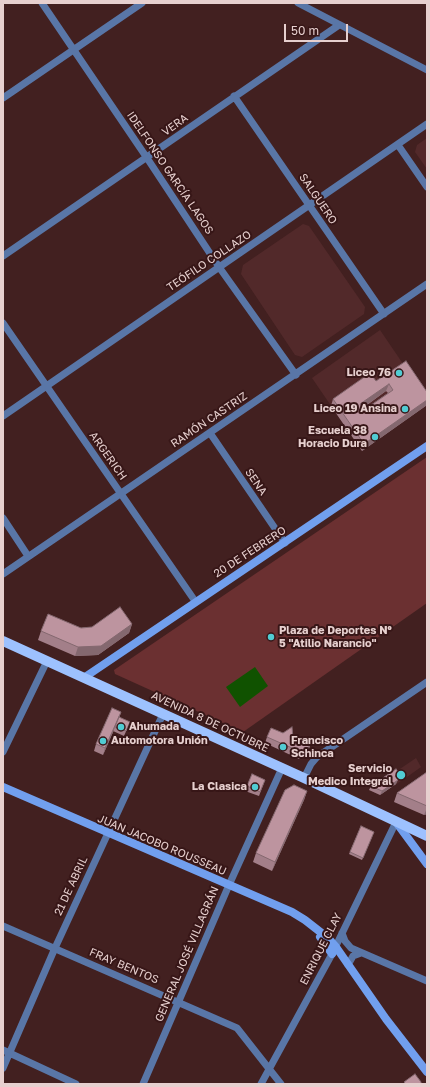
<!DOCTYPE html>
<meta charset="utf-8">
<style>
body{margin:0}
#map{position:relative;width:430px;height:1087px;overflow:hidden;background:#422020;font-family:"Golos Text",sans-serif}
canvas{display:block}
.frame{position:absolute;inset:0;border:4px solid #e7d0cf;pointer-events:none}
.scale{position:absolute;left:284px;top:24px;width:64px;height:18px;box-sizing:border-box;border:2px solid #e7d0cf;border-top:0;padding-left:5px;font-size:12px;line-height:14px;white-space:nowrap;color:#e7d0cf;-webkit-text-stroke:3px #371617;paint-order:stroke}
</style>
<div id="map">
<canvas width="430" height="1087"></canvas>
<div class="frame"></div>
<div class="scale">50 m</div>
</div>
<script>
const context = document.querySelector('canvas').getContext('2d');
context.lineJoin = 'round';
function paint(path, color) {
  context.fillStyle = color;
  context.fill(path, 'evenodd');
}
function shape(rows) {
  const path = new Path2D();
  for (const r of rows) {
    path.moveTo(r[0], r[1]);
    for (let i = 2; i < r.length; i += 2) path.lineTo(r[i], r[i + 1]);
  }
  return path;
}
function stroke(path, color, width, dash) {
  context.strokeStyle = color;
  context.lineWidth = width;
  context.lineCap = dash ? 'butt' : 'round';
  context.setLineDash(dash || []);
  context.stroke(path);
}
function drawText(font, color, halo, rows, align = 'center') {
  context.font = font + ' "Golos Text",sans-serif';
  context.lineWidth = 4;
  context.setLineDash([]);
  context.textBaseline = 'middle';
  context.strokeStyle = halo;
  context.fillStyle = color;
  for (const [text, x, y, turn = 0] of rows) {
    context.save();
    context.translate(x, y);
    context.rotate((+turn || 0) * Math.PI / 180);
    context.textAlign = isNaN(turn) ? turn : align;
    if (halo) context.strokeText(text, 0, 0);
    context.fillText(text, 0, 0);
    context.restore();
  }
}
const built = shape([
 [427,138,427,169,415,152,417,145],
 [303,224,309,226,365,307,364,314,302,357,295,355,241,274,243,265],
 [380,330,427,399,362,451,312,378],
 [416,758,421,767,407,777,380,795,369,790]
]);
const green = shape([
 [427,457,427,603,243,732,115,674,114,670]
]);
const water = shape([
 [255,667,268,686,240,707,226,687]
]);
const street = shape([
 [42,3,147,158,219,267,296,375],
 [298,3,427,70],
 [234,96,384,314],
 [3,98,142,3],
 [398,145,427,187],
 [3,256,339,25],
 [3,323,195,601],
 [3,416,427,124],
 [210,433,285,543],
 [3,518,28,556],
 [3,574,427,284],
 [3,752,47,661],
 [304,778,311,764,317,757,427,682],
 [3,926,237,1028,281,1084],
 [342,933,345,941,351,948,427,981],
 [348,965,353,956,361,953],
 [3,1050,76,1084],
 [3,1068,55,948,163,714],
 [143,1084,229,885,282,768],
 [261,1084,332,954,396,822]
]);
const secondary = shape([
 [85,677,427,446],
 [3,787,292,912,305,920,328,938,336,947,386,1019,427,1072],
 [396,822,427,864],
 [320,937,332,954]
]);
const primary = shape([
 [3,641,304,778,427,836]
]);
const wall = shape([
 [376,381,427,392,427,405,362,451,331,406,333,399],
 [386,391,388,393,364,410,363,408],
 [132,624,129,633,98,655,75,656,38,640,41,631],
 [121,712,119,718,130,722,124,736,113,731,114,730,103,755,94,751,96,744],
 [267,737,310,746,307,753,299,759,265,743],
 [427,772,427,814,424,815,394,802,397,793],
 [252,774,265,780,259,796,245,791],
 [397,778,396,784,380,795,369,790,371,786],
 [307,791,304,800,272,871,253,862,256,853],
 [361,826,374,832,362,860,349,854]
]);
const shadedWall = shape([
 [389,384,386,391,358,411,360,404],
 [427,400,427,405,362,451,364,444],
 [132,624,129,633,98,655,75,656,78,647],
 [121,712,119,718,103,755,105,748],
 [310,746,307,753,299,759,301,752],
 [398,780,396,784,380,795,382,791],
 [307,791,304,800,272,871,275,862],
 [427,808,427,814,424,815]
]);
const building = shape([
 [406,361,427,392,427,400,364,444,333,399,370,373,376,381,406,361],
 [389,384,393,390,364,410,360,404,389,384],
 [120,607,132,624,101,646,78,647,41,631,48,614,81,628,92,627,120,607],
 [112,708,121,712,105,748,96,744,112,708],
 [119,717,130,722,126,731,115,727,119,717],
 [292,727,293,738,300,741,305,739,310,746,301,752,267,737,271,728,283,733,292,727],
 [396,769,399,773,395,776,398,780,382,791,371,786,396,769],
 [427,772,427,806,397,793,427,772],
 [252,774,265,780,260,792,247,786,252,774],
 [294,785,307,791,275,862,256,853,285,790,294,785],
 [361,826,374,832,363,858,350,852,361,826],
 [415,1074,421,1082,421,1084,406,1084,404,1082,415,1074]
]);
const markers = [
 [399,373,4,"#51ccd3"],
 [405,409,4,"#51ccd3"],
 [375,437,4,"#51ccd3"],
 [271,637,4,"#51ccd3"],
 [121,727,4,"#51ccd3"],
 [103,741,4,"#51ccd3"],
 [283,747,4,"#51ccd3"],
 [401,775,5,"#51ccd3"],
 [255,787,4,"#51ccd3"]
];
const streetNames = [
 ["VERA",175,125,-35],
 ["IDELFONSO GARCÍA LAGOS",170,173,56],
 ["SALGUERO",318,199,56],
 ["TEÓFILO COLLAZO",209,261,-34],
 ["RAMÓN CASTRIZ",209,420,-34],
 ["ARGERICH",108,456,55],
 ["SENA",256,482,56],
 ["20 DE FEBRERO",250,552,-33],
 ["AVENIDA 8 DE OCTUBRE",210,722,25],
 ["JUAN JACOBO ROUSSEAU",162,845,23],
 ["21 DE ABRIL",71,886,-65],
 ["ENRIQUE CLAY",321,949,-63],
 ["GENERAL JOSÉ VILLAGRÁN",187,954,-67],
 ["FRAY BENTOS",124,966,23]
];
const poiNames = [
 ["Liceo 76",391,373],
 ["Liceo 19 Ansina",397,409],
 ["Escuela 38",367,431],
 ["Horacio Dura",367,444],
 ["Plaza de Deportes Nº",279,631,"left"],
 ["5 \"Atilio Narancio\"",279,644,"left"],
 ["Ahumada",129,727,"left"],
 ["Automotora Unión",111,741,"left"],
 ["Francisco",291,741,"left"],
 ["Schinca",291,754,"left"],
 ["Servicio",392,769],
 ["Medico Integral",392,782],
 ["La Clasica",247,787]
];
paint(built, '#52292a');
paint(green, '#6b3031');
paint(water, '#105200');
stroke(street, '#5976a7', 7);
stroke(secondary, '#719fee', 8);
stroke(primary, '#9dc1fe', 10);
paint(wall, '#a37f89');
paint(shadedWall, '#84686f');
paint(building, '#bd949f');
stroke(building, '#84686f', 1);
for (const [x, y, r, color] of markers) {
  const dot = new Path2D();
  dot.arc(x, y, r, 0, 2 * Math.PI);
  context.fillStyle = color;
  context.fill(dot);
  stroke(dot, '#371617', 1.5);
}
drawText('11px', '#e7d0cf', '#371617', streetNames);
drawText('bold 11px', '#e7d0cf', '#371617', poiNames, 'right');
</script>
